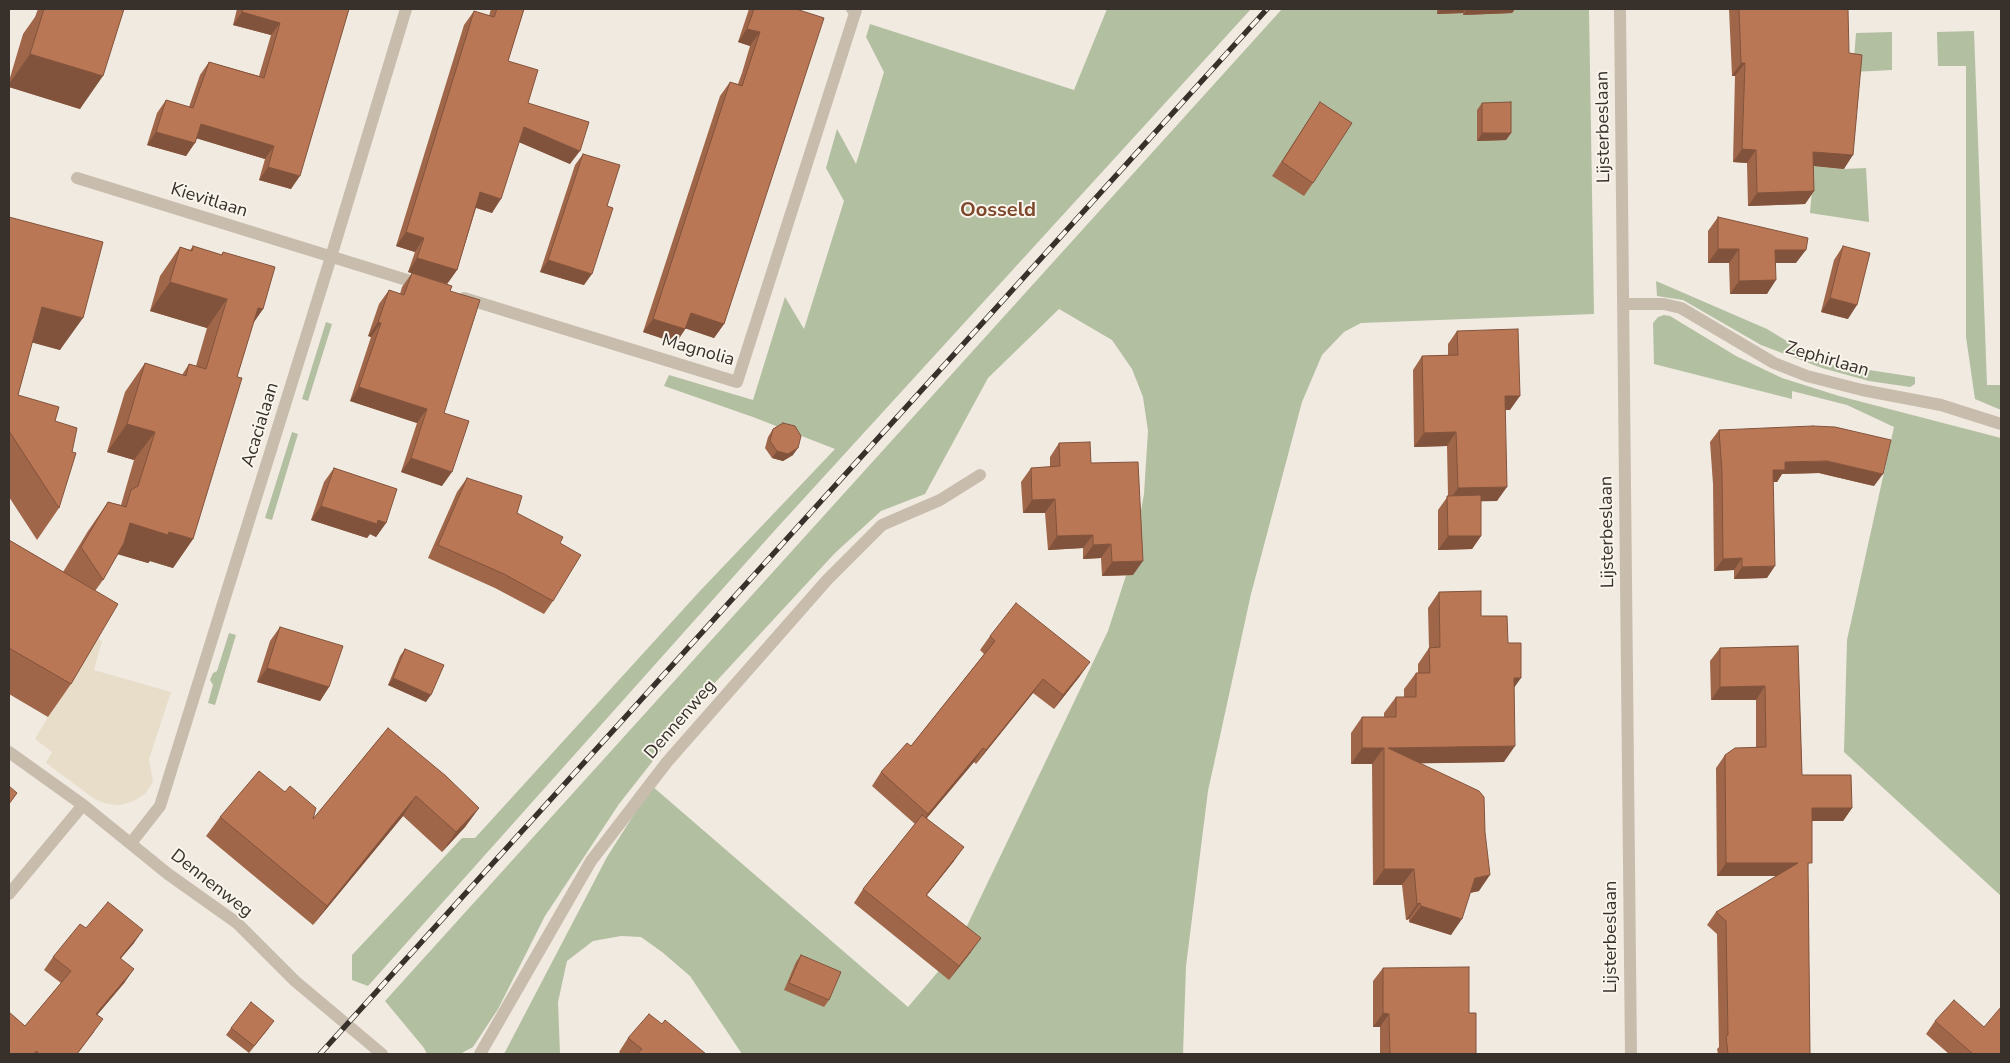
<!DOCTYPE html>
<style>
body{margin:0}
#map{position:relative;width:2010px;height:1063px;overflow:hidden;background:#f1eae0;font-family:"Nunito Sans",sans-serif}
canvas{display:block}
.frame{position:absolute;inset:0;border:10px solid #37302b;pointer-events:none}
</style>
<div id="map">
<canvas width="2010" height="1063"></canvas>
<div class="frame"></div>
</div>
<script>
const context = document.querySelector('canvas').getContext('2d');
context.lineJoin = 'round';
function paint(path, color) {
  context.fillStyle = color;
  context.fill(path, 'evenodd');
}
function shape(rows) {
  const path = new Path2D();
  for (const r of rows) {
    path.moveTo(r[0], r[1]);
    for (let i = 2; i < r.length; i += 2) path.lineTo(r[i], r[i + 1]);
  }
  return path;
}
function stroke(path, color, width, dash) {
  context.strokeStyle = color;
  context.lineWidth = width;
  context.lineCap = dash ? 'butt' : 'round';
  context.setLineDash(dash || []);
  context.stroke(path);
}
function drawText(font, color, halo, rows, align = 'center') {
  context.font = font + ' "Nunito Sans",sans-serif';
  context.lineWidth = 4;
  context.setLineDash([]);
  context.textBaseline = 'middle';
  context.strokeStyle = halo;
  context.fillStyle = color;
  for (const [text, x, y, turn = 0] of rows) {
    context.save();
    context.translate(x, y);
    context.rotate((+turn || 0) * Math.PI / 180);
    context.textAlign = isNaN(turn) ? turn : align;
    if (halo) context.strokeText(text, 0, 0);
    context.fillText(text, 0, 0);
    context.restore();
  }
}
const green = shape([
 [1107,9,1251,9,776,529,368,986,352,980,352,955,462,838,475,838,699,592,835,449,753,417,664,386,669,375,753,400,785,297,804,329,844,201,826,168,837,129,856,164,884,72,866,37,870,24,1074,90],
 [1282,9,1589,9,1594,314,1361,323,1344,332,1322,355,1302,402,1251,594,1208,791,1186,966,1183,1054,742,1054,690,976,662,952,641,937,621,936,593,941,567,961,558,1002,560,1054,504,1054,607,857,652,786,908,1007,954,953,1108,631,1133,554,1144,494,1148,431,1143,397,1132,369,1112,340,1059,309,988,378,925,494,881,511,835,553,711,687,619,804,545,916,498,1009,473,1047,460,1054,427,1054,424,1048,385,1001],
 [1974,31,1987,385,2001,385,2001,410,1975,399,1966,337,1966,66,1938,66,1937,32],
 [1892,32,1892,70,1853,72,1856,33],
 [1814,166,1844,169,1866,168,1869,222,1810,213],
 [1656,281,1767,329,1823,363,1915,377,1915,384,1910,387,1869,381,1822,368,1761,345,1683,300,1657,296],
 [1664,315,1670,316,1736,356,1782,378,1839,396,2001,438,2001,896,1844,752,1847,640,1894,427,1847,405,1792,391,1792,399,1654,364,1653,323,1658,317],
 [326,322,332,324,308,401,302,399],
 [292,432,298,434,272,520,265,518],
 [229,633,236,635,215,705,208,703,213,685,210,680,213,673,217,671]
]);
const plaza = shape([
 [95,637,102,641,94,670,171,692,149,759,153,782,145,794,134,801,120,805,108,804,96,800,46,763,52,752,35,739]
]);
const minor = shape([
 [1620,9,1631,1054],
 [77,178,423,285],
 [464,298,737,382,856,10,852,9],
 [1624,304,1664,304,1681,308,1774,363,1807,376,1862,390,1941,405,2001,424],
 [9,752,83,805,168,874,237,923,295,981,382,1054],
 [131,843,160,806,331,257,406,9],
 [9,894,83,805],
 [480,1054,591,861,667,762,827,580,882,525,940,500,980,475]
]);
const rail = shape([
 [320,1054,1267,9]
]);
const wall = shape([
 [38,9,124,9,80,109,9,87,9,81,23,34,35,17],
 [237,9,349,9,291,189,259,180,265,159,197,138,186,156,147,145,157,113,166,100,189,107,200,75,209,62,259,76,271,35,233,25],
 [491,9,524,9,508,61,528,103,570,164,519,142,492,213,476,208,457,270,447,284,408,272,415,252,396,246,464,25,474,11,489,16],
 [749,9,796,9,724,324,714,338,686,328,676,343,643,332,720,96,730,82,738,84,742,73,750,46,738,42],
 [1437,9,1515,9,1512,13,1463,15,1463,13,1437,14],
 [1729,9,1848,9,1844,169,1814,166,1814,191,1805,204,1748,206,1747,163,1733,162,1735,76,1732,76],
 [1320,102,1313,183,1304,196,1272,176],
 [1482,103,1511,133,1506,140,1477,141,1477,110],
 [583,154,607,206,584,285,540,272,575,165],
 [9,217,60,350,32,342,18,395,55,421,72,452,59,508,37,540,9,497],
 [1718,217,1796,263,1776,263,1767,294,1730,294,1729,263,1708,263,1708,231],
 [193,246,221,255,223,252,263,309,253,323,237,377,193,539,173,568,150,561,148,563,118,554,103,580,95,591,71,684,48,717,9,694,9,540,63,572,88,531,108,502,121,505,134,460,107,452,125,392,145,363,182,375,189,364,196,366,207,328,150,311,160,276,180,247,190,250],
 [1843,246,1848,319,1821,312,1834,260],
 [412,273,450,291,444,413,442,486,401,472,417,423,350,401,371,337,368,336,379,304,389,290,400,294,402,287],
 [1457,331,1510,410,1505,410,1497,501,1481,501,1481,536,1472,549,1438,550,1438,510,1448,496,1447,446,1414,447,1413,370,1422,356,1448,355,1448,344],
 [773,429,793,455,783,461,772,458,765,448,768,437],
 [1719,430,1874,486,1819,473,1782,474,1777,482,1773,482,1767,578,1734,579,1734,570,1714,571,1713,484,1710,442],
 [1059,443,1091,463,1133,575,1102,576,1101,558,1083,559,1083,548,1048,550,1045,513,1023,513,1021,482,1031,468,1050,467,1050,457],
 [334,468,386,523,376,537,370,534,367,538,311,520,324,482],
 [467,478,560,543,553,601,544,614,495,588,428,558,457,492],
 [1439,592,1481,616,1508,643,1514,688,1504,762,1420,763,1479,891,1470,893,1451,935,1409,922,1409,919,1406,920,1402,885,1373,885,1372,764,1351,764,1351,733,1362,717,1384,717,1384,713,1396,697,1404,697,1404,689,1416,673,1418,673,1418,664,1429,648,1428,608],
 [280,627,329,687,320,701,257,682,270,641],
 [990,636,1080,676,1054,709,1033,693,976,764,974,762,927,818,954,861,927,895,971,952,949,980,854,903,863,889,915,824,872,786,881,772,911,746,984,654,980,650],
 [1798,646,1802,775,1852,808,1843,821,1812,821,1808,868,1810,1054,1718,1054,1717,1049,1719,1047,1717,934,1707,925,1716,912,1777,876,1717,876,1716,768,1725,755,1756,747,1756,700,1711,700,1710,661,1720,648],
 [405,649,426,702,388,685,400,656],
 [388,728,479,808,465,827,442,852,403,816,313,925,206,836,220,817,285,792,313,819],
 [86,928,134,943,121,958,125,982,97,1015,94,1032,77,1054,9,1054,25,1026,61,983,44,970,53,957],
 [801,955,829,1000,824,1007,784,990,796,962],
 [1383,968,1469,1013,1476,1054,1380,1054,1380,1027,1373,1027,1373,981],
 [1935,1021,2001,1054,1949,1054,1926,1034],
 [662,1024,706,1054,621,1054,619,1052,628,1038],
 [231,1028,269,1028,249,1053,226,1035]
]);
const shadedWall = shape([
 [1440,9,1466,9,1463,13,1437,14],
 [1467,9,1515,9,1512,13,1463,15],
 [242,12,280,23,271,35,233,25],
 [747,29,760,32,750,46,738,42],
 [30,54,103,76,80,109,9,87,9,84],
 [1741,63,1745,63,1735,76,1732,76],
 [201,124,274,146,265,159,192,137],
 [524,127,580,151,570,164,514,140],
 [156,132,195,143,186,156,147,145],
 [1482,133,1511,133,1506,140,1477,141],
 [1742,149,1756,150,1747,163,1733,162],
 [1813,152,1853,155,1844,169,1804,165],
 [268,167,300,176,291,189,259,180],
 [1814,191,1805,204,1748,206,1757,193],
 [480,192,501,199,492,213,471,206],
 [406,232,424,238,415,252,396,246],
 [1718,249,1739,249,1729,263,1708,263],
 [1775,250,1806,250,1796,263,1766,263],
 [417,258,457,270,447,284,408,272],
 [548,260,592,274,584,285,540,272],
 [1776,280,1767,294,1730,294,1739,281],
 [170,282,227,299,207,328,150,311],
 [1830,298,1857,305,1848,319,1821,312],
 [42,307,83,318,60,350,19,339],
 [258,308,263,309,243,338],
 [691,313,724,324,714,338,681,327],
 [653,319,685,329,676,343,643,332],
 [378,322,381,323,371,337,368,336],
 [359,387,427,409,417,423,350,401],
 [1505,396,1520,396,1510,410,1495,410],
 [127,424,155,432,134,460,107,452],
 [1456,432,1447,446,1414,447,1424,433],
 [798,448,793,455,783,461,772,458,777,451],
 [411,458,452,472,442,486,401,472],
 [1827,461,1883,474,1874,486,1819,473,1782,474,1777,482,1765,482,1773,470,1785,462],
 [1507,487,1497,501,1448,502,1458,488],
 [1055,499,1045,513,1023,513,1032,500],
 [321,506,378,520,386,523,376,537,370,534,367,538,311,520],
 [130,523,169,532,193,539,173,568,150,561,148,563,110,552],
 [1093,535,1083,548,1048,550,1057,536],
 [1448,536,1481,536,1472,549,1438,550],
 [1111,544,1101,558,1083,559,1093,545],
 [1742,558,1734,570,1714,571,1723,559],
 [1143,561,1133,575,1102,576,1112,562],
 [1775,566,1767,578,1734,579,1742,567],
 [1090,662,1080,676,1054,709,1063,695],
 [267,668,329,687,320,701,257,682],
 [393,678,431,695,426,702,388,685],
 [1514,678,1521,678,1509,695],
 [1043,679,1033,693,976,764,986,750],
 [1765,686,1756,700,1711,700,1720,687],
 [1515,746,1504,762,1384,764,1388,748],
 [983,748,974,762,918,828,928,814],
 [1362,748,1384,748,1372,764,1351,764],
 [416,796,403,816,313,925,327,906],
 [479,808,465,827,442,852,456,832],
 [1812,808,1852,808,1843,821,1803,821],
 [964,847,954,861,916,908,926,895],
 [1726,863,1798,863,1789,876,1717,876],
 [1384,869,1414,869,1402,885,1373,885],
 [1490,875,1479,891,1464,894,1475,878],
 [1420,903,1409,919,1406,920,1417,904],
 [1421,906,1462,919,1451,935,1409,922],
 [143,930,134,943,111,970,120,958],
 [981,938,971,952,949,980,959,966],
 [134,969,125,982,87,1027,96,1014],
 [1383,1013,1389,1014,1380,1027,1373,1027]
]);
const building = shape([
 [44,9,124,9,103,76,30,54,44,9],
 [243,9,349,9,300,176,268,167,274,146,201,124,195,143,156,132,166,100,193,108,209,62,264,78,280,23,242,12,243,9],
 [497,9,524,9,508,61,538,70,528,103,589,122,580,151,524,127,501,199,480,192,457,270,417,258,424,238,406,232,474,11,494,17,497,9],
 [754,9,796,9,824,18,724,324,691,313,685,329,653,319,730,82,742,86,760,32,747,29,754,9],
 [1739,9,1848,9,1849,53,1862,55,1853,155,1813,152,1814,191,1757,193,1756,150,1742,149,1745,63,1741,63,1739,9],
 [1320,102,1352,123,1313,183,1282,162,1320,102],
 [1511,102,1511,133,1482,133,1482,103,1511,102],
 [583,154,620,165,607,206,613,208,592,274,548,260,583,154],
 [9,217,103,242,83,318,42,307,18,395,59,407,55,421,77,428,72,452,76,453,59,508,9,431,9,217],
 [1718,217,1808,238,1806,250,1775,250,1776,280,1739,281,1739,249,1718,249,1718,217],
 [193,246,222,255,223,252,275,267,263,309,258,308,237,377,242,378,193,539,169,532,168,535,130,523,124,543,103,580,81,547,108,502,126,507,131,490,138,486,155,432,127,424,145,363,186,376,189,364,206,369,227,299,170,282,180,247,192,251,193,246],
 [1843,246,1870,253,1857,305,1830,298,1843,246],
 [412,273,452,286,450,291,480,300,444,413,469,421,452,472,411,458,427,409,359,387,381,323,378,322,389,290,404,295,412,273],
 [1518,329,1520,396,1505,396,1507,487,1458,488,1456,432,1424,433,1422,356,1458,355,1457,331,1518,329],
 [783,423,795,426,801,436,798,448,788,454,777,451,770,441,773,429,783,423],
 [1813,426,1835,427,1891,440,1883,474,1827,461,1785,462,1785,470,1773,470,1775,566,1742,567,1742,558,1723,559,1722,472,1719,430,1813,426],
 [1090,442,1091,463,1138,462,1143,561,1112,562,1111,544,1093,545,1093,535,1057,536,1055,499,1032,500,1031,468,1060,466,1059,443,1090,442],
 [334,468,397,489,386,523,378,520,377,524,321,506,334,468],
 [467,478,522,496,517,513,563,537,560,543,581,555,553,601,504,574,438,545,467,478],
 [1481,495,1481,536,1448,536,1447,496,1481,495],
 [9,540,118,604,71,684,9,648,9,540],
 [1481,591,1481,616,1507,616,1508,643,1521,643,1521,678,1514,678,1515,746,1388,748,1479,791,1484,797,1485,832,1490,875,1475,878,1462,919,1421,906,1420,903,1417,904,1414,869,1384,869,1384,748,1362,748,1362,717,1396,717,1396,697,1416,697,1416,673,1430,673,1429,648,1440,647,1439,592,1481,591],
 [1016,603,1090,662,1063,695,1043,679,986,750,983,748,928,814,881,772,907,743,911,746,995,641,990,636,1016,603],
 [280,627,343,646,329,687,267,668,280,627],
 [1798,646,1802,775,1851,775,1852,808,1812,808,1812,863,1808,863,1810,1054,1728,1054,1726,1036,1728,1035,1726,921,1716,912,1798,863,1726,863,1725,755,1735,748,1766,747,1765,686,1720,687,1720,648,1798,646],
 [405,649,444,665,431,695,393,678,405,649],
 [388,728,446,776,479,808,456,832,416,796,327,906,220,817,259,771,285,792,290,786,316,808,313,819,388,728],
 [9,786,17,793,9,804,9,786],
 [922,815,964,847,926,895,981,938,959,966,863,889,922,815],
 [108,902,143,930,120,958,134,969,96,1014,103,1019,77,1054,40,1054,36,1051,34,1054,9,1054,9,1012,25,1026,71,971,53,957,80,924,86,928,108,902],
 [801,955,841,972,829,1000,789,983,801,955],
 [1469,967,1469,1013,1476,1013,1476,1054,1390,1054,1389,1014,1383,1013,1383,968,1469,967],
 [1954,1000,1984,1027,2001,1007,2001,1054,1973,1054,1935,1021,1954,1000],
 [251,1002,274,1021,254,1046,231,1028,251,1002],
 [649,1014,662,1024,665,1020,706,1054,641,1054,638,1053,642,1049,628,1038,649,1014]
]);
const streetNames = [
 ["Lijsterbeslaan",1604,127,-91],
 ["Kievitlaan",209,201,17],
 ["Magnolia",698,351,16],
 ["Zephirlaan",1827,360,16],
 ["Acacialaan",261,425,-73],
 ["Lijsterbeslaan",1608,532,-91],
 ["Dennenweg",681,720,-49],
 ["Dennenweg",211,884,38],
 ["Lijsterbeslaan",1612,937,-90]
];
const quarterNames = [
 ["Oosseld",998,211]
];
paint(green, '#b2bfa1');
paint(plaza, '#e7ddc9');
stroke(minor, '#c8bcad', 12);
stroke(rail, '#37302b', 5.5);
stroke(rail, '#f9f4ec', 4, [11]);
paint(wall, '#a06649');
paint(shadedWall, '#82533c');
paint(building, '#ba7755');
stroke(building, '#82533c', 1);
drawText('18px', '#37302b', '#f9f4ec', streetNames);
drawText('bold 20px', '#7e482c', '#f9f4ec', quarterNames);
</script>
